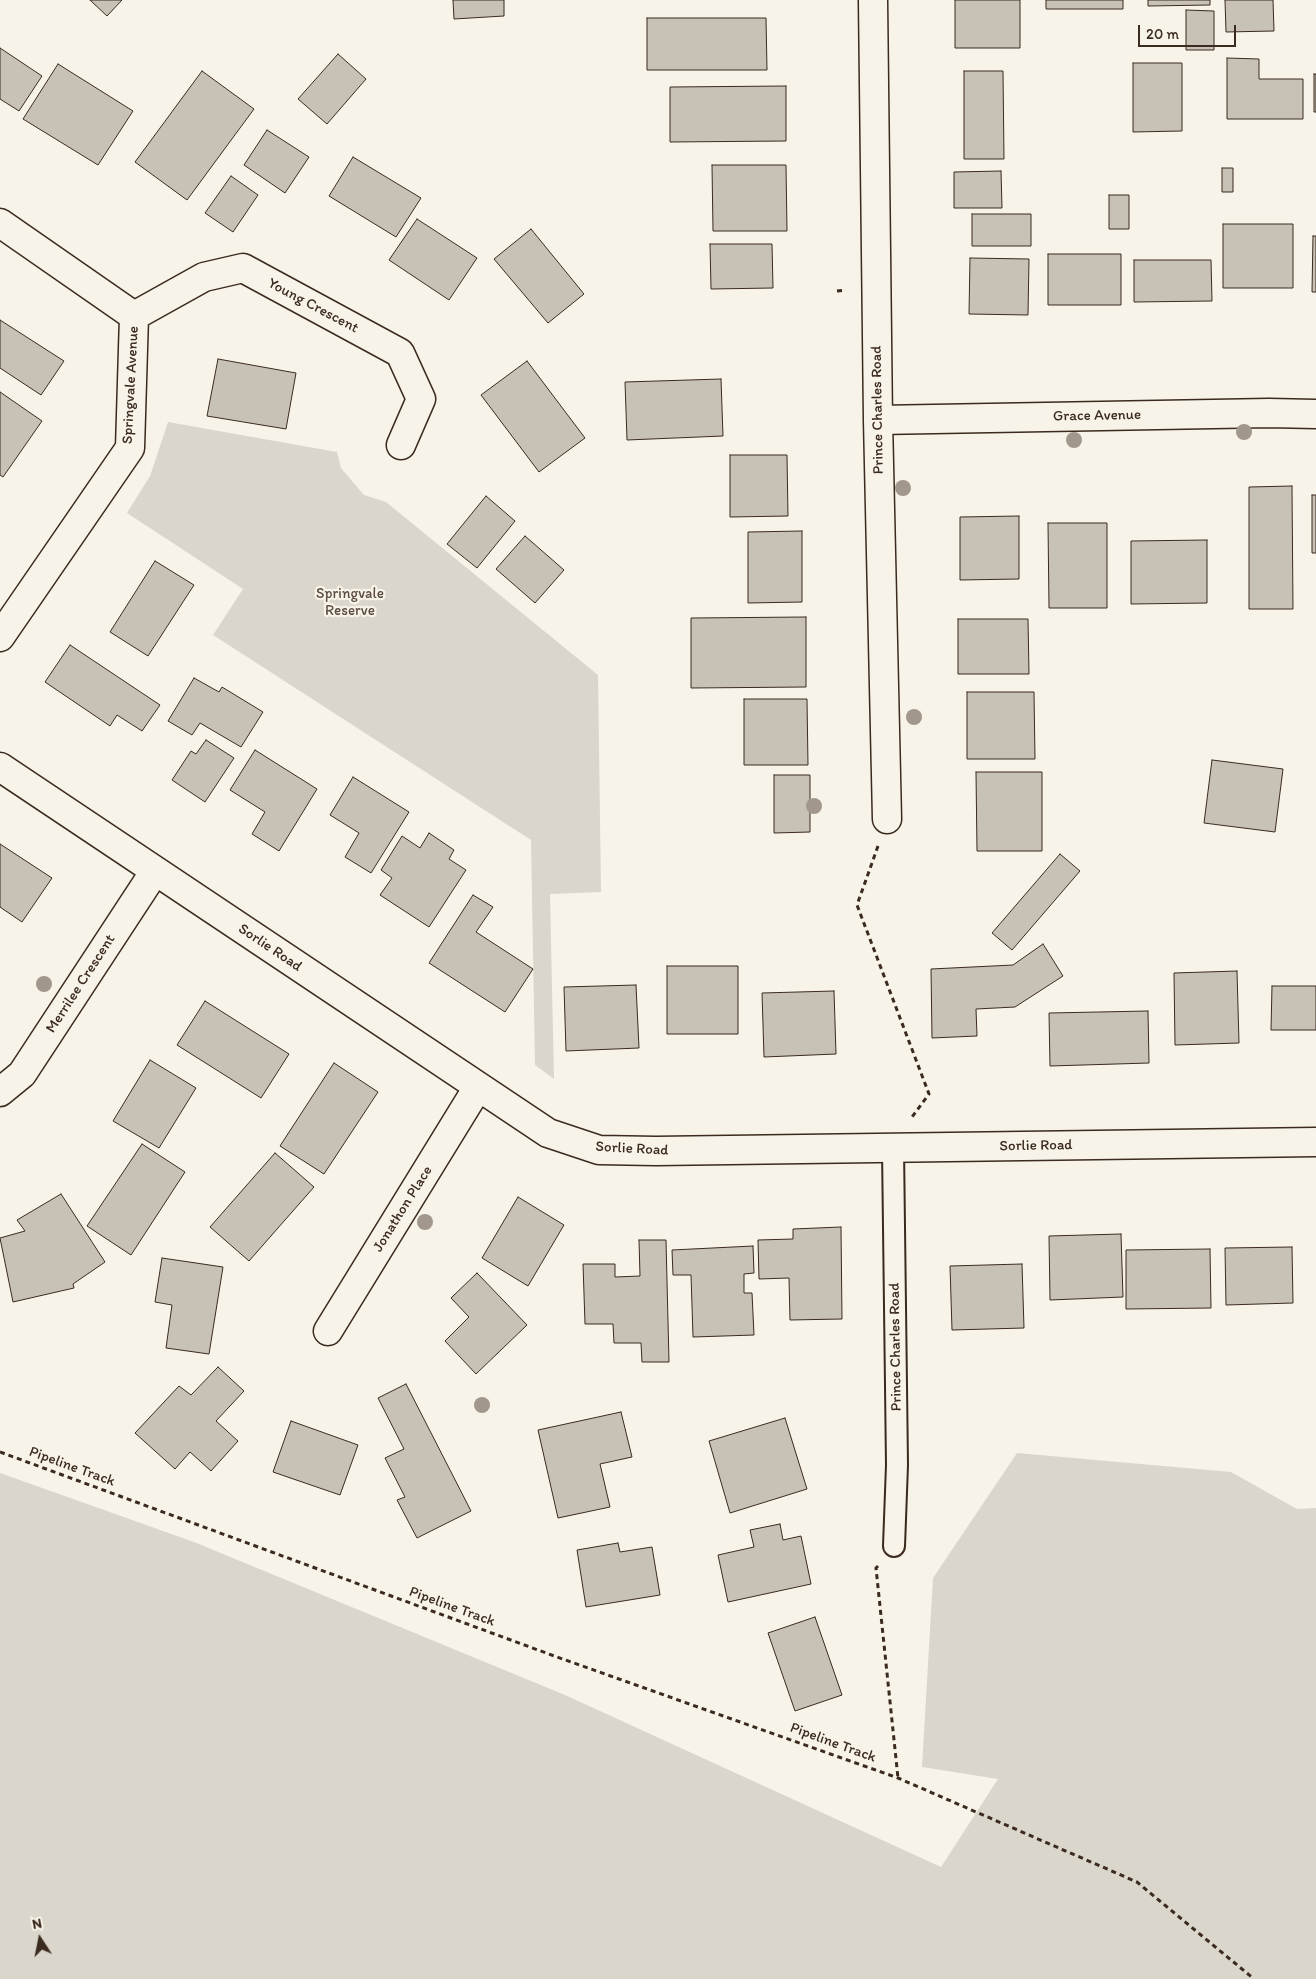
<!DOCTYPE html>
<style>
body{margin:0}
#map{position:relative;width:1316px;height:1979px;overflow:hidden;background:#f7f3e8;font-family:Itim,sans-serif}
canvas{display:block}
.north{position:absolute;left:15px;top:1914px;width:50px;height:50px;-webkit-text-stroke:4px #f7f3e8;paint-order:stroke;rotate:349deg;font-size:14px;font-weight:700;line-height:20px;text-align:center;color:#3b2a1e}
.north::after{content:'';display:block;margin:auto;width:18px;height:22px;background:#3b2a1e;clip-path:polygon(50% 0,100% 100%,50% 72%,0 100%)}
.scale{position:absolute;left:1138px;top:25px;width:98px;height:22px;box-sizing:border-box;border:2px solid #3b2a1e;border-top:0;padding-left:6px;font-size:15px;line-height:18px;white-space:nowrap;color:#3b2a1e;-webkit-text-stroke:4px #f7f3e8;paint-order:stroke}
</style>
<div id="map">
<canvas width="1316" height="1979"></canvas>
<div class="north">N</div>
<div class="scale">20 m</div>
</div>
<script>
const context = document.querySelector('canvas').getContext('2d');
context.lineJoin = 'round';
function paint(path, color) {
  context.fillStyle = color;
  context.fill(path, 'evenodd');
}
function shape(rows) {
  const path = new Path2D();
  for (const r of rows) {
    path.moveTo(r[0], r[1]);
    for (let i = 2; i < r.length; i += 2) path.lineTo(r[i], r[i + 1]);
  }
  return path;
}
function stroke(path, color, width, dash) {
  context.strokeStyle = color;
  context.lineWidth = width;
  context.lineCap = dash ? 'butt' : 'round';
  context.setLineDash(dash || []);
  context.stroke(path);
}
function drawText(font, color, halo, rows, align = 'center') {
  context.font = font + ' Itim,sans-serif';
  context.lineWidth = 4.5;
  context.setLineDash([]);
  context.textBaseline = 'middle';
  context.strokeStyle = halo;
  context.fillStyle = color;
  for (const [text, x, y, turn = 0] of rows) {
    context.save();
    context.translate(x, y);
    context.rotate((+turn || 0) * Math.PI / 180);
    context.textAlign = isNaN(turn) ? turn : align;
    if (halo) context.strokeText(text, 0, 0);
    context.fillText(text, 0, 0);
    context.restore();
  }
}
const green = shape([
 [168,422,337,452,341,468,364,495,386,502,598,675,601,892,550,894,554,1079,535,1065,531,840,213,635,243,589,127,513,150,476],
 [1017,1453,1231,1472,1297,1509,1316,1508,1316,1979,0,1979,0,1473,194,1542,565,1695,941,1867,998,1779,922,1767,933,1578]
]);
const building = shape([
 [90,0,122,0,107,16,90,0],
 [453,0,504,0,504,16,454,19,453,0],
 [955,0,1020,0,1020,48,955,48,955,0],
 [1046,0,1123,0,1123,9,1046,9,1046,0],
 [1148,0,1210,0,1210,5,1148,6,1148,0],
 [1225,0,1273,0,1274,31,1226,32,1225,0],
 [1186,10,1214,11,1214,50,1186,50,1186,10],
 [647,18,766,18,767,70,647,70,647,18],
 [0,48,42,76,19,111,0,99,0,48],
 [338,54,366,79,327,124,298,99,338,54],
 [1227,58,1259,59,1259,79,1303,79,1303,119,1227,119,1227,58],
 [1133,63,1182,63,1182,131,1133,132,1133,63],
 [58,64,133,111,98,165,23,119,58,64],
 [202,71,254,109,187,200,135,162,202,71],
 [964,71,1003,71,1004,159,964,159,964,71],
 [1314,74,1316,74,1316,112,1314,112,1314,74],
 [786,86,786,141,670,142,670,87,786,86],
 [267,130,309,157,285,193,244,165,267,130],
 [353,157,421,198,396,237,329,196,353,157],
 [712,165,786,165,787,231,713,231,712,165],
 [1222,168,1233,168,1233,192,1222,192,1222,168],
 [1001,171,1002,208,954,208,954,172,1001,171],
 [231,176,258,195,233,232,205,213,231,176],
 [1109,195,1129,195,1129,229,1109,229,1109,195],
 [972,214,1031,214,1031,246,972,246,972,214],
 [417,219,477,258,449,300,389,260,417,219],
 [1223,224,1293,224,1293,288,1223,288,1223,224],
 [531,229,584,294,548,323,494,259,531,229],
 [1313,236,1316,236,1316,292,1312,292,1313,236],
 [710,244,772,244,773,288,711,289,710,244],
 [1048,254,1121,254,1121,305,1048,305,1048,254],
 [970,258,1029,259,1028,315,969,314,970,258],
 [1134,260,1211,260,1212,301,1134,302,1134,260],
 [0,320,64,361,41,395,0,368,0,320],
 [218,359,296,373,286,429,207,416,218,359],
 [527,361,585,438,539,472,481,395,527,361],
 [721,379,723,436,627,440,625,382,721,379],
 [0,392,42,421,3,477,0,475,0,392],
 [730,455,787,455,788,516,730,517,730,455],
 [1292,486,1293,609,1249,609,1249,487,1292,486],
 [1312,495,1316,495,1316,553,1312,553,1312,495],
 [486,496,515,521,477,568,447,544,486,496],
 [1019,516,1019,579,960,580,960,517,1019,516],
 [1048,523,1107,523,1107,608,1049,608,1048,523],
 [802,531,802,602,748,603,748,532,802,531],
 [525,536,564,570,535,603,496,569,525,536],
 [1207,540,1207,603,1131,604,1131,541,1207,540],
 [155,561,194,585,148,656,110,632,155,561],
 [806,617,806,687,691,688,691,618,806,617],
 [958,619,1028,619,1029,674,958,674,958,619],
 [70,645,160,705,142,731,117,715,110,726,45,682,70,645],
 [194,678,219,692,222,687,263,712,241,747,200,723,192,735,168,721,194,678],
 [967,692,1034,692,1035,759,967,759,967,692],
 [744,699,807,699,808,765,744,765,744,699],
 [206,740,234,758,205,802,172,780,191,751,196,754,206,740],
 [255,750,317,789,279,851,252,834,265,812,230,790,255,750],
 [1212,760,1283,769,1275,832,1204,823,1212,760],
 [976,772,1042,772,1042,851,977,851,976,772],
 [774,775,810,775,810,832,774,833,774,775],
 [353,777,409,812,371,873,345,857,359,833,330,815,353,777],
 [429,833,454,850,449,859,466,870,429,927,380,895,392,878,381,870,402,836,420,848,429,833],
 [0,844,52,878,22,922,0,907,0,844],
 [1060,854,1080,871,1012,950,992,933,1060,854],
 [473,895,493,907,476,932,533,969,505,1012,429,963,473,895],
 [1043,944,1063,976,1015,1007,976,1009,977,1036,932,1038,931,969,1013,965,1043,944],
 [667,966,738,966,738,1034,667,1034,667,966],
 [1237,971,1239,1043,1175,1045,1174,973,1237,971],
 [636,985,639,1048,566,1051,564,987,636,985],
 [1272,986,1316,986,1316,1030,1271,1030,1272,986],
 [834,991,836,1054,764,1057,762,993,834,991],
 [205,1001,289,1054,261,1098,177,1045,205,1001],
 [1148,1011,1149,1063,1050,1066,1049,1013,1148,1011],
 [150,1060,196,1088,159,1148,113,1121,150,1060],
 [334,1063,378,1092,324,1174,280,1146,334,1063],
 [142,1144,185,1172,131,1255,87,1226,142,1144],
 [275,1153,314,1187,249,1261,210,1227,275,1153],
 [61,1194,105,1262,73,1284,74,1288,13,1302,0,1238,25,1231,17,1220,61,1194],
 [518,1197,564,1225,528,1286,482,1258,518,1197],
 [841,1227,842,1319,790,1320,789,1278,759,1279,758,1240,793,1239,793,1229,841,1227],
 [1121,1234,1123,1297,1050,1300,1049,1236,1121,1234],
 [639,1240,666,1240,669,1362,642,1362,641,1343,614,1343,613,1324,585,1324,583,1264,615,1264,615,1277,640,1276,639,1240],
 [753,1246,754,1273,744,1274,744,1293,752,1293,754,1335,693,1337,691,1275,673,1275,672,1250,753,1246],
 [1292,1247,1293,1303,1226,1305,1225,1248,1292,1247],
 [1210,1249,1211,1308,1126,1309,1126,1250,1210,1249],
 [162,1258,223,1267,209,1354,166,1348,172,1305,155,1302,162,1258],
 [1022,1264,1024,1328,952,1330,950,1266,1022,1264],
 [477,1273,527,1325,476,1374,445,1341,469,1317,451,1298,477,1273],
 [218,1367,244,1391,216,1421,238,1441,211,1471,190,1452,175,1469,135,1433,179,1386,191,1395,218,1367],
 [406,1384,471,1511,417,1538,397,1500,405,1497,385,1458,404,1449,378,1398,406,1384],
 [621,1412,632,1457,600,1464,610,1507,558,1518,538,1430,621,1412],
 [785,1418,807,1489,730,1513,709,1441,785,1418],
 [291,1421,358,1445,340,1495,273,1472,291,1421],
 [780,1524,783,1540,801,1536,811,1584,728,1602,718,1555,754,1547,750,1530,780,1524],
 [618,1543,620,1552,652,1547,660,1595,586,1607,577,1550,618,1543],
 [815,1617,842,1695,795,1711,768,1633,815,1617]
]);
const path = shape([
 [837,291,846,290],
 [878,846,857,905,929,1094,912,1117],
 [0,1452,557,1657,898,1778,1137,1882,1254,1979],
 [878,1566,876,1568,898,1778]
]);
const lane = shape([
 [893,1148,897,1465,894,1546]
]);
const street = shape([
 [873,0,878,420,887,819],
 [0,223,134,316,130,448,0,637],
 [134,316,204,277,243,268,400,353,421,399,401,445],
 [878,420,1269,413,1316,414],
 [0,1092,22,1074,155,871],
 [328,1331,478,1087]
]);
const secondary = shape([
 [0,767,548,1133,599,1150,656,1151,1316,1142]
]);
const trees = [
 [1244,432],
 [1074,440],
 [903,488],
 [914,717],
 [814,806],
 [44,984],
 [425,1222],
 [482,1405]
];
const streetNames = [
 ["Young Crescent",313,306,28],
 ["Springvale Avenue",131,385,-87],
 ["Prince Charles Road",878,410,-91],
 ["Grace Avenue",1097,416,-1],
 ["Sorlie Road",270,948,34],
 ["Merrilee Crescent",81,984,-57],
 ["Sorlie Road",1036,1146,-1],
 ["Sorlie Road",632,1149,3],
 ["Jonathon Place",403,1209,-58],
 ["Prince Charles Road",896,1347,-91],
 ["Pipeline Track",72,1467,20],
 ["Pipeline Track",452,1607,20],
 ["Pipeline Track",833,1743,20]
];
const parkNames = [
 ["Springvale",350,594],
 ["Reserve",350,611]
];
paint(green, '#dbd6cb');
paint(building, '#c8c1b6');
stroke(building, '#3b2a1e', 1);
stroke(lane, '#3b2a1e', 24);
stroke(street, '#3b2a1e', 31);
stroke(secondary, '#3b2a1e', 31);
stroke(path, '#3b2a1e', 3, [5, 4]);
stroke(lane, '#f7f3e8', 20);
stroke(street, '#f7f3e8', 28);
stroke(secondary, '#f7f3e8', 28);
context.fillStyle = '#a1978c';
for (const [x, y] of trees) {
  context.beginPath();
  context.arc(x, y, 8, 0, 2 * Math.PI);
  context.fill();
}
drawText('15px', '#3b2a1e', '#f7f3e8', streetNames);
drawText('15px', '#5b4c41', '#f7f3e8', parkNames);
</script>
